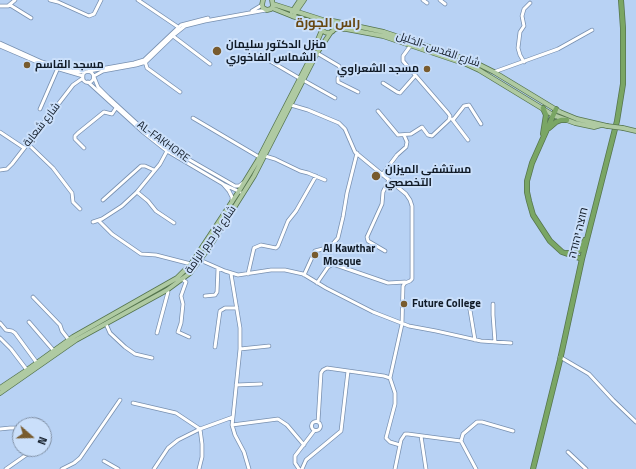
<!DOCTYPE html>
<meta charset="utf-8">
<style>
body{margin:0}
#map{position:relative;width:636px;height:469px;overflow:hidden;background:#b8d2f4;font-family:"Titillium Web",sans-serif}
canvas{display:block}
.north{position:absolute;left:12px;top:417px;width:40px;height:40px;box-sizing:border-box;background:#cadffa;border:1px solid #8090a5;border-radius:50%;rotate:110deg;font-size:11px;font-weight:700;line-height:16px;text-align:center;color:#101a26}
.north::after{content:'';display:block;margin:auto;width:14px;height:18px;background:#785b2e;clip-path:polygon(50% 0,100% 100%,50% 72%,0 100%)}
</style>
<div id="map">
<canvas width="636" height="469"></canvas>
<div class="north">N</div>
</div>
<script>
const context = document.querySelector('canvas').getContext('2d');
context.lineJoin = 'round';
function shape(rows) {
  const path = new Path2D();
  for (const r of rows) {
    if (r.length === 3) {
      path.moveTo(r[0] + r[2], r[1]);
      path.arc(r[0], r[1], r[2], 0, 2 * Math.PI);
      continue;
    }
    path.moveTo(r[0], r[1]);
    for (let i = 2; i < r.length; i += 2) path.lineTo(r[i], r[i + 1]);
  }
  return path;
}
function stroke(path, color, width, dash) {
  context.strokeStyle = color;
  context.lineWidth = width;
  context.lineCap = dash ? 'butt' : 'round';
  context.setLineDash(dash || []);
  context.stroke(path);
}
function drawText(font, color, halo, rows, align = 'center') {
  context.font = font + ' "Titillium Web",Cairo,"Noto Sans Hebrew",sans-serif';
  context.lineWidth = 4;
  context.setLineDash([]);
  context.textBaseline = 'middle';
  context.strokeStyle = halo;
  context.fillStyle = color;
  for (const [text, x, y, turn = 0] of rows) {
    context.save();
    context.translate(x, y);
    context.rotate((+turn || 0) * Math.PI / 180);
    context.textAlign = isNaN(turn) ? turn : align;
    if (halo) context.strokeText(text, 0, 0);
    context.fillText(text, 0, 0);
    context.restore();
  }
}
const minor = shape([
 [50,0,58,2,89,16,94,14,101,0],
 [138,0,178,27],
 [423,0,427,3],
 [440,0,445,4],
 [10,5,31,18],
 [0,6,8,6,15,0],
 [252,11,262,5],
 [173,36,210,64],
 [0,43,42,62,72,71,85,72],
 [0,46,42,64,83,76],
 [317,53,339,66,342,72,338,78,338,82,358,92],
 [258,54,299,78],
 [145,61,147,68,180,92],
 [524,62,520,55,518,48,520,32,524,26,522,16,524,9,530,3],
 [89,71,134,63,144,60,181,25,208,18],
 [88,77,5.5],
 [494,72,558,49,592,30],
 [94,76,103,71,136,65,146,62,175,34,185,26,205,21,266,10],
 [94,77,98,87,108,97,144,130,169,148,235,186,239,186,243,183],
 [303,80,335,98],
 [88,82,143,132,167,151,223,184,229,191,232,197,232,202],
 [383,83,397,92,400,93,415,76],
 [291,105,308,110,339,123,345,129,355,152,406,194,410,200,412,206,412,279,410,281,405,283,403,286,402,324,390,378],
 [40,109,57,70],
 [378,111,398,135,411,134,422,127,428,135,432,136,449,120,450,116,448,113,403,61,403,56,411,45],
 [193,118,259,157],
 [452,119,468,140],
 [453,120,464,106,469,105,481,124],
 [0,132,24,148],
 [28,144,53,168,72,193,73,202,80,209],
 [84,148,75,139,75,136,78,133,104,112,112,114,116,108],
 [265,156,275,159,300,171,308,173,325,180],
 [0,170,7,169,12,164,73,85,83,78],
 [382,175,397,155,406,147,407,142,404,135],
 [225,185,240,192],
 [137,192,148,201,156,211,174,223],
 [103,200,141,166,145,166,154,170],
 [99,221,112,234,141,254,156,255,191,264],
 [93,222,102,219,122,206,137,192,160,164,167,151],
 [385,251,368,241,367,237,382,204,383,192,389,180],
 [200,260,225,271,238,275,271,270,285,270,303,274,326,288,373,312,409,326,436,331,481,341,511,343],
 [248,274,254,248,261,245,276,248,278,246,288,221,296,211,316,176],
 [304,275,315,251,330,247,338,238,343,217,347,193,357,153],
 [182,279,186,282,181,296,183,304,181,323,178,332,189,337],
 [317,283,328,267,333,264,388,283,405,282],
 [205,296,215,295,217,292,218,268],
 [33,297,60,325,62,331,69,340],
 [469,304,475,340],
 [493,304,493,315,495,342],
 [29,322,54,351],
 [0,323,6,330,12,331,15,333,37,363],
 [106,324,110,333,125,347,135,354,152,358],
 [157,333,168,292,167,290],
 [0,338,11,349,27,370],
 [215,347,220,311,225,308,237,308],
 [240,349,269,346],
 [560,357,589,374,613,400,636,422],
 [236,385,261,384],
 [133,403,176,413,200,429,202,444,202,457,199,469],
 [233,417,232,425,235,435,244,452,249,469],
 [316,426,4.5],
 [318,422,321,373,323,370,327,368,384,376,390,378,395,393,395,404,386,438,390,442,400,445],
 [232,425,278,419,287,425,304,445],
 [0,429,10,428,20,428],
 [421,436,426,469],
 [461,441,463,434,477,422,482,422,513,431],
 [568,452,586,469],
 [104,461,118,469],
 [6,469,26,455],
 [62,469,74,463,80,458,120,400],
 [154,469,168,448,178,440,200,429,233,417,240,349,240,328,231,274],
 [299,469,295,463,295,456,314,431],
 [302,469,306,460,341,431,348,371],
 [395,469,401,440,405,434,408,434,461,441,476,469]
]);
const major = shape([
 [263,0,262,5,263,8,267,10,271,9,273,6,272,0],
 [273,4,323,20],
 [272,8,292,16,321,25],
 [292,12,300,0],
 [295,13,304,0],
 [328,26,7],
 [333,21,384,32,472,61,494,72,560,112,577,119,607,126],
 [334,29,346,29,383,36,466,64,479,70,553,115,575,123,594,127,601,125],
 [623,128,636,131],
 [0,388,27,370,73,337,177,278,191,264,239,191,258,160,309,61,322,30],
 [0,393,76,340,167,290,190,273,210,246,254,176,317,53,331,32]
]);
const highway = shape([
 [556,109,532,163,527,181,527,192,529,201,533,215,550,241,562,252,582,259],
 [549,128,556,122,561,120,567,120],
 [543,134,546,115,543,108],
 [567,253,575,253,580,250,585,240],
 [533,469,560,360,582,259,617,121,623,84,623,28,621,0]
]);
const majorBridge = shape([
 [607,126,623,128]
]);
const markers = [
 [217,51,5,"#785b2e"],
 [27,65,4,"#785b2e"],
 [427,69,4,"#785b2e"],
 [376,176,5,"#785b2e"],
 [315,255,4,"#785b2e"],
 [404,304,4,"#785b2e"]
];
const poiNames = [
 ["منزل الدكتور سليمان",226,45],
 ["الشماس الفاخوري",226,58],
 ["مسجد القاسم",35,65],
 ["مسجد الشعراوي",419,69,"right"],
 ["مستشفى الميزان",385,170],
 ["التخصصي",385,183],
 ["Al Kawthar",323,249],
 ["Mosque",323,262],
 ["Future College",412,304]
];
const streetNames = [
 ["شارع القدس-الخليل",438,50,19],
 ["شارع شعابة",42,125,-52],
 ["AL-FAKHORE",163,142,36],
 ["חוצה יהודה",579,233,-76],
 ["شارع بئر حرم الرامة",211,240,-55]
];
const quarterNames = [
 ["راس الجورة",328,24]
];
stroke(minor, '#7890b0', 4.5);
stroke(major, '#55754e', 5.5);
stroke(highway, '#55754e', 6);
stroke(minor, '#fff', 3);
stroke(major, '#afcaa2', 4);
stroke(highway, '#7aa664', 4.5);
stroke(majorBridge, '#55754e', 5.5, []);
stroke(majorBridge, '#afcaa2', 4);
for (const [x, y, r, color] of markers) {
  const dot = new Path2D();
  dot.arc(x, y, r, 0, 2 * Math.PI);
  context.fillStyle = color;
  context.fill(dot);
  stroke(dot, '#cadffa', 1.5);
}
drawText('bold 11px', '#101a26', '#cadffa', poiNames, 'left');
drawText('11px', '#101a26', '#cadffa', streetNames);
drawText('bold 13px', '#674712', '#cadffa', quarterNames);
</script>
